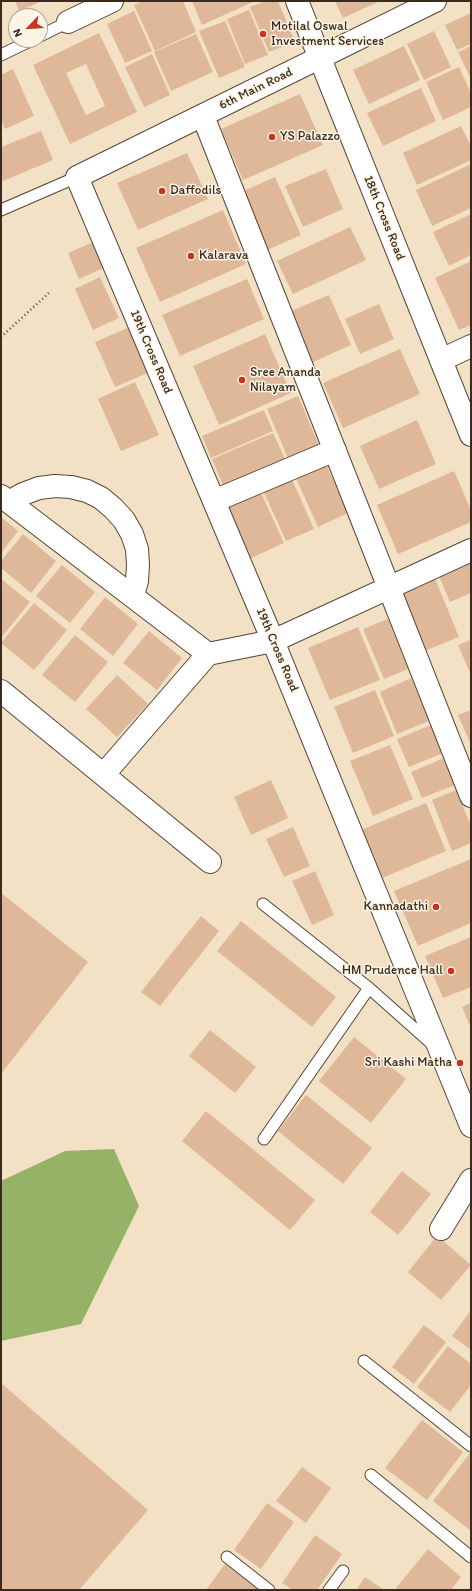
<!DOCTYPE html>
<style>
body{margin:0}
#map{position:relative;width:472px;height:1591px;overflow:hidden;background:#f2e1c4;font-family:Itim,sans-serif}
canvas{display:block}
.frame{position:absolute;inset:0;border:2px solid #3b2a1e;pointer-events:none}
.north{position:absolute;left:8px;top:8px;width:40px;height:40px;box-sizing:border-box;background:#fcf5e5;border:1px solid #afa495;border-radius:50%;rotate:245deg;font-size:11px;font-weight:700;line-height:16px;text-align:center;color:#3b2a1e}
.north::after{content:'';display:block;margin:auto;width:14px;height:18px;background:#c8321e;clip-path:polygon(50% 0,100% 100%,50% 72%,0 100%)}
</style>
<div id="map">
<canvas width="472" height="1591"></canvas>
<div class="frame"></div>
<div class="north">N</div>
</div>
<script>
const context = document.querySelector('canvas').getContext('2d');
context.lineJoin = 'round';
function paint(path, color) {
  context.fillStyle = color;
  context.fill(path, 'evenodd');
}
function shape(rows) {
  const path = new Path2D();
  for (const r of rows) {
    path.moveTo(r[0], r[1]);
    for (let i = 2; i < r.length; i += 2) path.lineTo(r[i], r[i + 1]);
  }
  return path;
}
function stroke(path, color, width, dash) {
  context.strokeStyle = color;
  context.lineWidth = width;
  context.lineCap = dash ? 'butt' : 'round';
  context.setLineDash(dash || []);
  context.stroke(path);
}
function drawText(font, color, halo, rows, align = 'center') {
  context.font = font + ' Itim,sans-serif';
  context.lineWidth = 3;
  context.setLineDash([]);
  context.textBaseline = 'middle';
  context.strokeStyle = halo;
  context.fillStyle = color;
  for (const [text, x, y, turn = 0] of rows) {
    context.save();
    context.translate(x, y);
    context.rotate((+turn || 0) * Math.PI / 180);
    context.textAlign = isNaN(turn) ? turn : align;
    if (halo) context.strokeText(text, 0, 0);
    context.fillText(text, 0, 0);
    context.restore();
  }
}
const forest = shape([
 [114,1149,139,1206,81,1324,1,1341,1,1181,65,1151]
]);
const building = shape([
 [15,1,42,1,19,11],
 [143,1,183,1,196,32,155,51,134,5],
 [192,1,255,1,202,25],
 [266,1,278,1,295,42,269,52,250,7],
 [335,1,380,1,343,18],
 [249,10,268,55,245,64,227,19],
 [134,11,152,51,125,63,107,24],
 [471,13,471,44,457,50,445,25],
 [225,21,245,67,219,78,199,31],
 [434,31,451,67,424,80,407,44],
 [99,33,137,112,70,144,33,65],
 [86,64,105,106,86,115,66,73],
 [196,34,213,72,171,91,154,52],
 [404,46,420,80,369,104,353,70],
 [471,46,471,79,458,52],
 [152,54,170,95,144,107,125,67],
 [459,67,471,93,471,107,443,120,426,82],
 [13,69,34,116,5,129,1,120,1,75],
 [421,88,436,121,383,146,367,113],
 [300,94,323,145,243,180,221,129],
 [461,126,471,146,471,160,417,185,403,153],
 [41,131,53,160,3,181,1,176,1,147],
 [187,153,208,199,138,230,117,183],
 [471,164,471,208,432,226,416,190],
 [326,169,343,209,303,227,285,186],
 [275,177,301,235,265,251,239,193],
 [223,210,246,264,160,302,136,248],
 [471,214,471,255,449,266,433,232],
 [350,227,366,260,293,294,277,261],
 [96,241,106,267,79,279,68,253],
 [471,261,471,325,459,330,435,278],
 [100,277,119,318,93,330,75,289],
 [247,279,264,319,180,356,162,315],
 [329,295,351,345,311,363,289,312],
 [379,304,394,339,360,354,345,319],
 [130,327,150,372,115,387,95,342],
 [265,334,291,393,219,425,193,366],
 [400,349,420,394,343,428,323,383],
 [135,382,159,435,121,451,98,399],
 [298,396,321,450,290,463,267,409],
 [264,410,273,431,211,458,202,436],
 [417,420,436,464,379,489,360,446],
 [273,433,287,463,225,490,212,459],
 [324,460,348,513,318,527,294,474],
 [454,471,471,510,471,522,398,554,377,505],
 [290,475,314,529,286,541,262,488],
 [258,486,284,543,251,558,225,502],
 [1,517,18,531,1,553],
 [23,534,56,561,31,593,1,568,1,561],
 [471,554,471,593,450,602,436,569],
 [62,565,95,592,70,623,36,596],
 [434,576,459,637,422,652,397,591],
 [1,579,30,602,1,638],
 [105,597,138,624,113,656,80,629],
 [34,603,67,630,34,670,1,643],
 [388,619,408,669,384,679,363,629],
 [358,627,380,680,330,700,308,648],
 [149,631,182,658,157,690,123,663],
 [75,635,108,662,75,702,42,675],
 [471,640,471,675,458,645],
 [117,675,148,704,117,737,86,709],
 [411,678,429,721,397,734,380,692],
 [375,690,394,736,353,753,334,707],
 [471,710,471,745,458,715],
 [431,725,443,753,409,767,397,739],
 [390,745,413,799,373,816,350,761],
 [444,758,455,785,422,798,411,772],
 [271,780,288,818,251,835,234,797],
 [456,790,471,826,471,843,452,851,432,800],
 [426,803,446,851,382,878,361,830],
 [293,827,310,866,284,877,266,839],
 [471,859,471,923,418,946,394,891],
 [315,871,334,915,312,925,292,881],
 [1,893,88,962,1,1074],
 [201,916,219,931,160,1006,141,992],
 [241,921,336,997,312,1027,217,951],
 [471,937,471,987,443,998,425,956],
 [471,1003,471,1028,462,1007],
 [210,1030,256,1067,235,1093,189,1056],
 [354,1037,406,1079,371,1123,319,1081],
 [306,1095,372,1148,343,1184,278,1131],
 [206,1111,315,1200,290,1230,182,1141],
 [402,1171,431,1194,398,1235,370,1212],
 [437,1236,471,1265,441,1300,408,1272],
 [471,1310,471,1350,452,1336],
 [424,1325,446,1342,414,1384,392,1367],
 [448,1346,471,1364,471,1385,450,1412,417,1387],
 [1,1383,148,1510,79,1590,1,1590],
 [422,1420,463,1452,427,1500,385,1468],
 [470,1453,471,1454,471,1531,433,1501],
 [302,1467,331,1488,306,1523,276,1501],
 [267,1503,294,1522,261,1569,234,1550],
 [315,1535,342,1554,317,1590,293,1590,282,1583],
 [428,1549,461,1577,451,1590,398,1590,396,1588],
 [225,1564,261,1590,206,1590],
 [365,1577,384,1590,356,1590]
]);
const path = shape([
 [1,337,51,291]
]);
const lane = shape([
 [40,36,68,22],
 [1,55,32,40],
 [1,210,77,177],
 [263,904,369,988,432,1044],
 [264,1139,369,988],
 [364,1361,471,1446],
 [371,1475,471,1557],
 [227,1557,269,1590],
 [329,1590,343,1571]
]);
const street = shape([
 [435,1,77,177,273,641,471,1126],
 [68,22,112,1],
 [203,116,471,796],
 [441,360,471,346],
 [1,496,208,654],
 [214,501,335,450],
 [9,502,23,494,39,488,55,486,71,487,87,491,101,498,113,508,124,520,132,534,137,549,138,565,137,581,133,596],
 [1,691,210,862],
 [104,774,208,654,273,641,471,550],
 [441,1229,471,1180]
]);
const secondary = shape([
 [297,1,471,435]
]);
const markers = [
 [263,34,4,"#c8321e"],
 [272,137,4,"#c8321e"],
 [162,191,4,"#c8321e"],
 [191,256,4,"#c8321e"],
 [242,380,4,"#c8321e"],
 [436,907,4,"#c8321e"],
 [451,971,4,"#c8321e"],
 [460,1063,4,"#c8321e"]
];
const poiNames = [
 ["Motilal Oswal",271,27],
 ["Investment Services",271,42],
 ["YS Palazzo",280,137],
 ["Daffodils",170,191],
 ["Kalarava",199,256],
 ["Sree Ananda",250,373],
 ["Nilayam",250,388],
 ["Kannadathi",428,907,"right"],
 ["HM Prudence Hall",443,971,"right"],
 ["Sri Kashi Matha",452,1063,"right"]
];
const streetNames = [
 ["6th Main Road",256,89,-26],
 ["18th Cross Road",384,218,68],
 ["19th Cross Road",151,352,67],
 ["19th Cross Road",277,650,67]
];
paint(forest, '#96b266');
paint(building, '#dfb89a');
stroke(lane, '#564537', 13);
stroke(street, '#564537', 24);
stroke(secondary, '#564537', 24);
stroke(path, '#564537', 2.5, [1, 3]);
stroke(lane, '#fff', 11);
stroke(street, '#fff', 22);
stroke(secondary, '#fff', 22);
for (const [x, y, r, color] of markers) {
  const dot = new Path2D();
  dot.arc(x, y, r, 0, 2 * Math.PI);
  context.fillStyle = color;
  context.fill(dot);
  stroke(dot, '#fcf5e5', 1.5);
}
drawText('13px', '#3b2a1e', '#fcf5e5', poiNames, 'left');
drawText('13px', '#3b2a1e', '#fcf5e5', streetNames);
</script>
